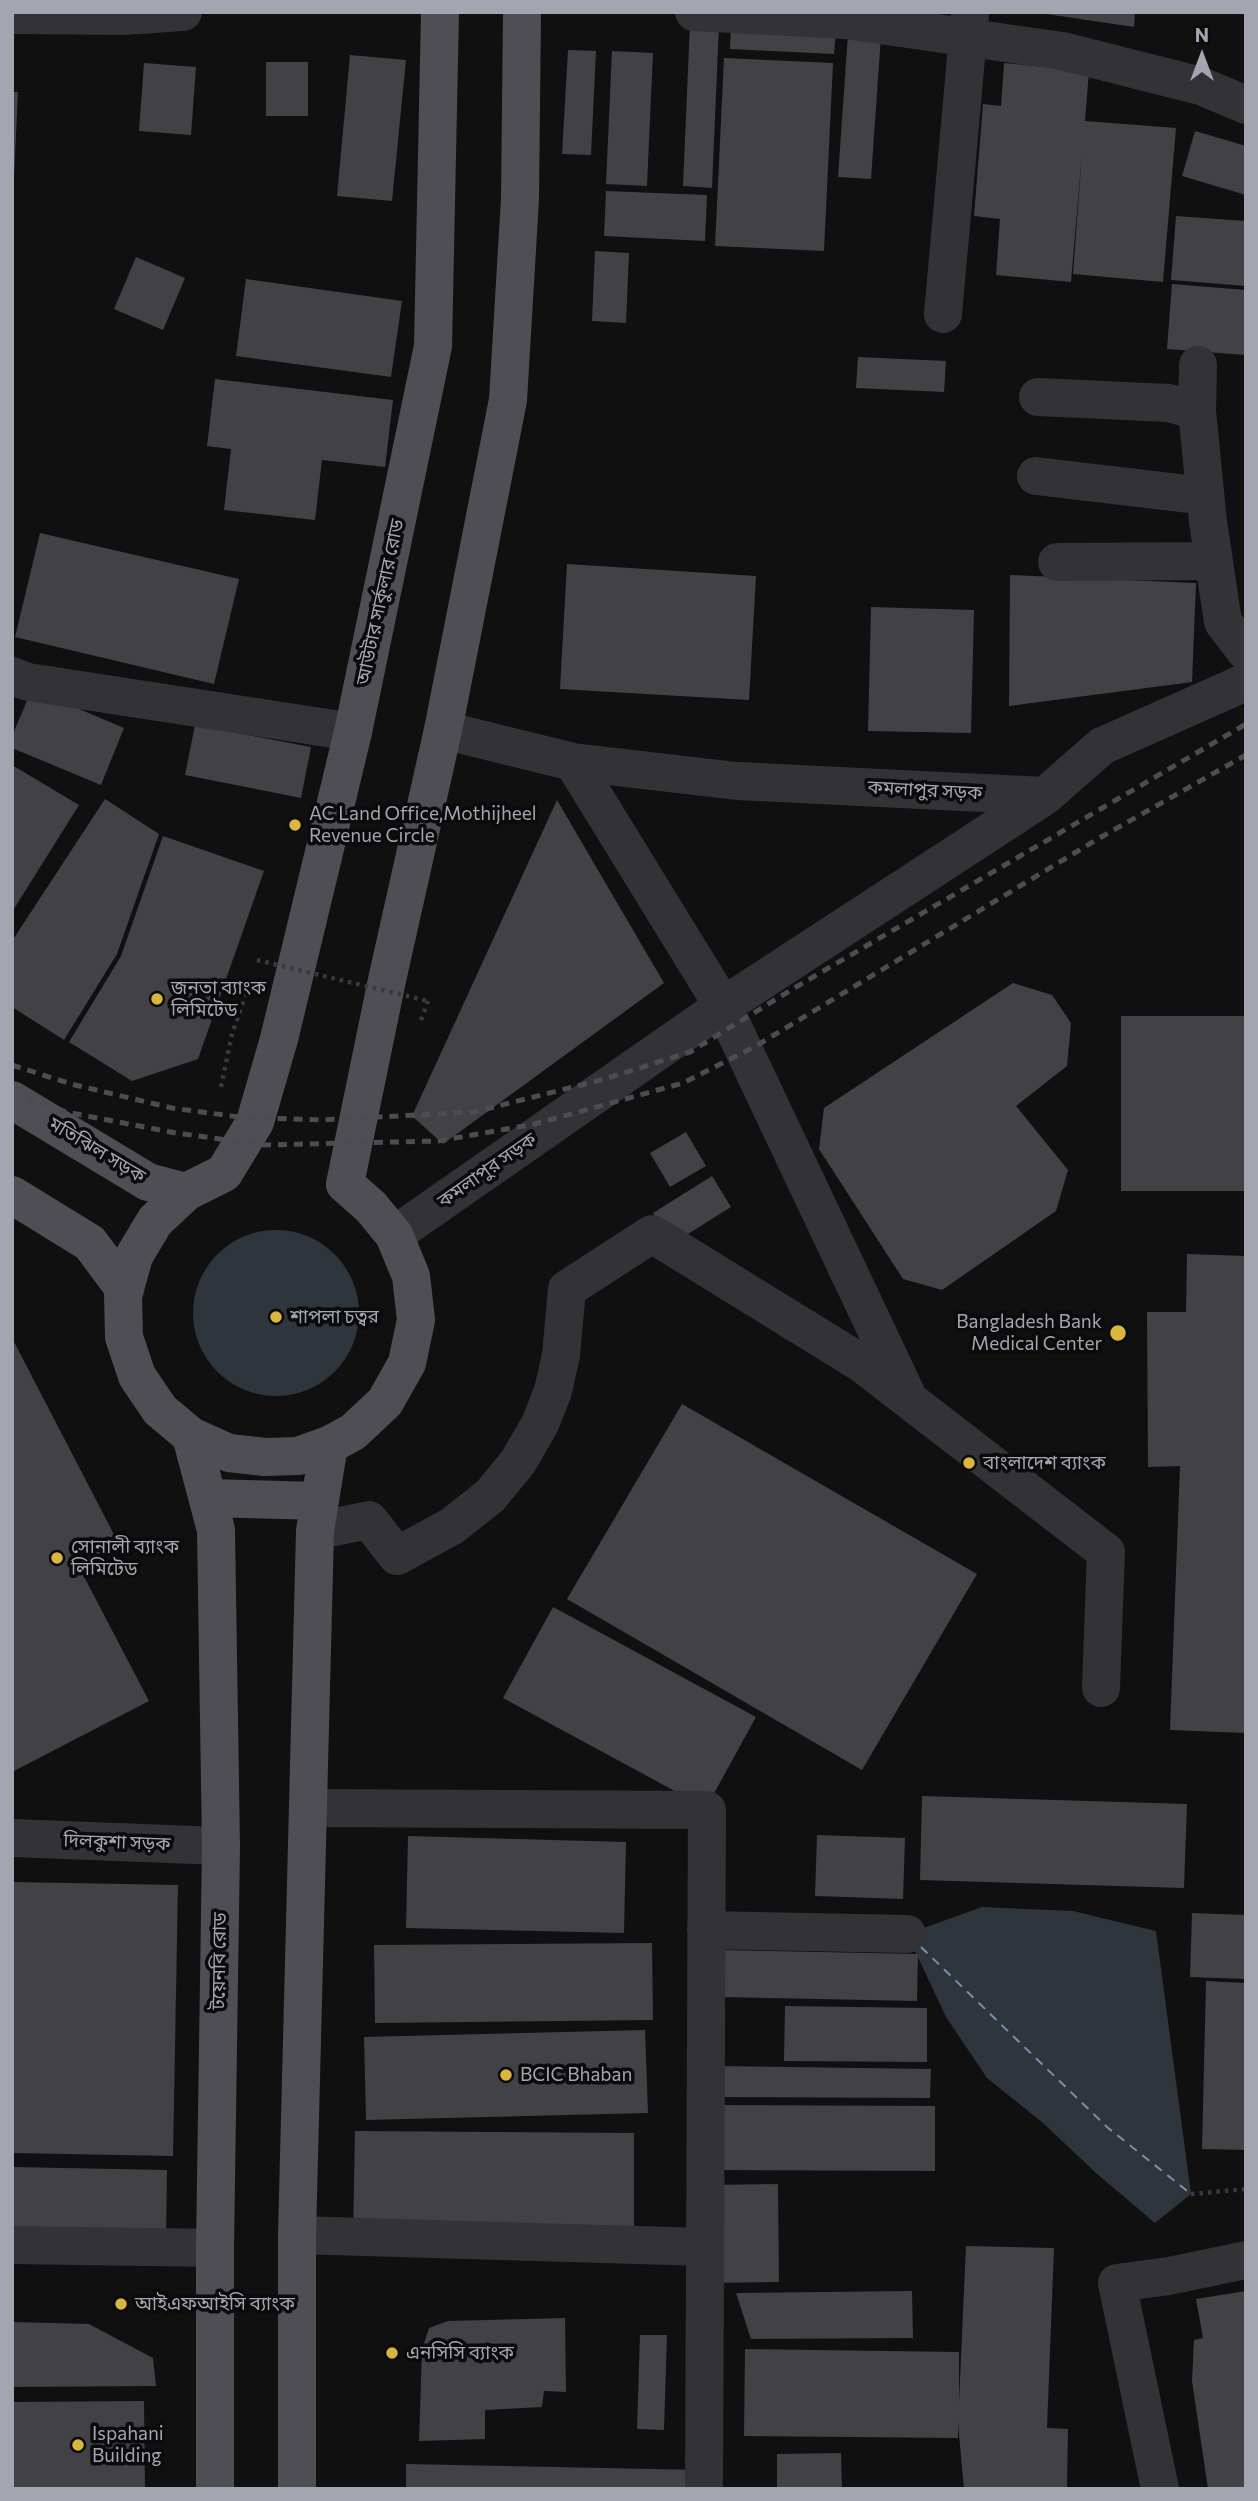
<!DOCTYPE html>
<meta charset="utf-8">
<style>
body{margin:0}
#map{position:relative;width:1258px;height:2501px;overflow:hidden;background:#101011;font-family:Commissioner,sans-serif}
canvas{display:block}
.frame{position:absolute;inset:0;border:14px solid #a3a5b0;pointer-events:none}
.north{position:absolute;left:1167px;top:21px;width:70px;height:70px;-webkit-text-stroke:5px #0b0b0c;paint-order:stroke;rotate:0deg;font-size:19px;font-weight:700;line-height:28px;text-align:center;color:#a3a5b0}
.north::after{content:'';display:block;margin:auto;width:24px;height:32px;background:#a3a5b0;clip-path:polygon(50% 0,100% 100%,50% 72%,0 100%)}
</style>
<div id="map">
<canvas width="1258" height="2501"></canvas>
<div class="frame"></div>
<div class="north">N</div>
</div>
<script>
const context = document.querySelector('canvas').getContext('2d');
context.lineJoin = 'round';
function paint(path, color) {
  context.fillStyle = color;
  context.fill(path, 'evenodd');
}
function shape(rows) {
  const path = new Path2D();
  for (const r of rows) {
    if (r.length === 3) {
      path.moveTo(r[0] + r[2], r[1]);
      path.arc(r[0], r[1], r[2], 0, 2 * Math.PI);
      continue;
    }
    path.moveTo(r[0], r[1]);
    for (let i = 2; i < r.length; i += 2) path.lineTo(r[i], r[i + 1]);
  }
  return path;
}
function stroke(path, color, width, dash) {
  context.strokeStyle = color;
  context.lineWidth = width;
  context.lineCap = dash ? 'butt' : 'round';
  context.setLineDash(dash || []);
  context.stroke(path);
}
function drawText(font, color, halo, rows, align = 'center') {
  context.font = font + ' Commissioner,"Noto Sans Bengali",sans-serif';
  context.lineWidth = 7;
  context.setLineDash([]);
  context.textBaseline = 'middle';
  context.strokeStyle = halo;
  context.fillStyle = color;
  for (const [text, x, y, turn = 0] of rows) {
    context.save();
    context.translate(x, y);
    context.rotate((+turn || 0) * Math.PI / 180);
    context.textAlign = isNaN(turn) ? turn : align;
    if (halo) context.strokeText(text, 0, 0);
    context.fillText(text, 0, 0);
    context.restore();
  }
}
const water = shape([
 [276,1313,83],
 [982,1907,1073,1911,1156,1931,1191,2194,1155,2223,1096,2173,1043,2123,987,2078,946,2017,907,1934]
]);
const ferry = shape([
 [921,1947,1107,2127,1191,2194]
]);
const building = shape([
 [1033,12,1135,12,1134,27],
 [690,23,719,24,712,188,683,186],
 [731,26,836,31,834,54,730,49],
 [848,34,881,36,871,179,838,177],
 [568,50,596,51,591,155,562,154],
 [612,51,653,53,647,186,606,184],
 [350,55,406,60,392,201,337,196],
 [724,58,833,63,824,251,715,246],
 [266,62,308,62,308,116,266,116],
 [144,63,196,67,191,135,139,131],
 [1004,63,1089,71,1085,121,1176,128,1163,282,1073,274,1082,153,1071,282,996,275,1000,219,974,216,983,104,1001,106],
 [12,92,18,92,14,179,12,179],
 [1195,131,1246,146,1246,195,1182,176],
 [606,191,707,195,705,241,604,236],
 [1176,216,1246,221,1246,286,1171,280],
 [595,251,629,253,626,323,592,321],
 [136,257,185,278,163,330,114,309],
 [246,279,402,301,391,377,236,356],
 [1172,284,1246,290,1246,355,1167,349],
 [858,357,946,361,944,392,856,388],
 [215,379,393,400,385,467,322,460,315,520,224,510,231,449,207,446],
 [40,533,239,579,214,684,15,637],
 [567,564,756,576,749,700,560,689],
 [1010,575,1196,583,1192,682,1009,706],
 [871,607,974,610,971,733,868,731],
 [32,689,124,728,101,785,12,748,12,736],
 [195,725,311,747,301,798,185,775],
 [12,765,79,805,12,912],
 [105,799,159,834,117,954,64,1040,12,1007,12,941],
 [557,800,664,983,443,1144,412,1116],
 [163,836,264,871,198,1059,132,1081,69,1042,121,956],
 [1013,983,1052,995,1071,1023,1067,1066,1016,1106,1068,1170,1056,1211,942,1290,903,1279,819,1149,824,1108],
 [1121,1016,1246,1016,1246,1191,1121,1191],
 [686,1132,706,1166,670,1187,650,1153],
 [712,1176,731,1207,672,1244,653,1213],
 [1187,1254,1246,1256,1246,1733,1170,1730,1180,1466,1148,1467,1147,1312,1186,1312],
 [12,1338,121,1548,80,1569,149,1701,12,1772],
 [682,1404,977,1574,862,1770,567,1599],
 [553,1607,756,1717,706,1808,503,1698],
 [922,1796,1187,1804,1184,1888,920,1880],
 [817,1835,905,1838,903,1899,815,1896],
 [408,1836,626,1842,624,1933,406,1928],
 [12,1882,178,1885,173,2156,12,2153],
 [1192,1913,1246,1915,1246,1979,1190,1977],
 [652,1943,653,2020,375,2023,374,1945],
 [720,1950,918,1954,917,2001,719,1997],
 [1206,1981,1246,1983,1246,2150,1202,2149],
 [785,2006,927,2008,927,2062,784,2061],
 [645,2030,648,2113,366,2120,364,2037],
 [717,2066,931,2069,930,2098,717,2097],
 [712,2105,935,2106,935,2171,712,2170],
 [355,2131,634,2133,634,2236,353,2234],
 [12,2167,167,2170,166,2241,12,2237],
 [778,2184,779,2282,708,2283,707,2185],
 [966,2246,1054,2248,1047,2428,1068,2429,1067,2489,964,2489,958,2423,958,2438,744,2436,745,2349,959,2352,959,2402],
 [912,2291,913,2338,751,2339,736,2293],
 [1246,2291,1246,2489,1208,2489,1192,2381,1194,2340,1203,2338,1196,2299],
 [565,2318,566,2392,544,2391,542,2407,485,2410,485,2439,419,2441,422,2350,429,2328,448,2321],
 [12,2322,89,2324,153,2358,156,2386,12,2387],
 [640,2335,667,2335,664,2430,637,2429],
 [144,2401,145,2489,12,2489,12,2402],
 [841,2453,842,2489,777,2489,777,2454],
 [406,2464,701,2470,700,2489,406,2489]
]);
const path = shape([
 [421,1020,428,1001],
 [221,1087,232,1034,248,988],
 [1191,2194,1246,2189]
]);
const minor = shape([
 [694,12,845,20,1062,51,1201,86,1246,105],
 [12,15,124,16,183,12],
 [943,314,970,13],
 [1198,365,1197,411,1208,522,1223,622,1246,652],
 [1038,397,1169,403,1197,411],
 [1036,476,1205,496],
 [1057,562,1213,561],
 [12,676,28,682,353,732],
 [443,730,573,762,723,1006,906,1393],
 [573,762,737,781,1045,796,1102,746,1246,682],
 [394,1235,723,1006,1045,796],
 [315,1531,369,1520,397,1556,452,1526,490,1496,518,1462,540,1424,553,1391,561,1355,567,1289,652,1234,861,1363,1106,1552,1101,1688],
 [308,1808,707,1810,704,2489],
 [12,1838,221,1846],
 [706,1930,907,1934],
 [297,2235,705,2247],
 [12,2245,215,2248],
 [1160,2489,1117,2283,1169,2276,1246,2260]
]);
const major = shape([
 [440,12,433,346,353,732,279,1039,255,1122,224,1173,186,1192,155,1221,134,1256,123,1296,124,1337,137,1376,160,1410,191,1436,229,1453,265,1457,298,1456,329,1445,353,1432,385,1402,407,1363,416,1320,411,1276,394,1235,371,1207,345,1184,387,980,443,730,508,400,520,199,522,12],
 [12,1100,148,1182,186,1192],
 [12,1195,90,1243,125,1290],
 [191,1436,216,1530,221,1846,215,2248,215,2489],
 [208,1498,320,1501],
 [297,2489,297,2235,315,1531,329,1445]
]);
const rail = shape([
 [12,1065,71,1084,172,1108,239,1117,322,1120,474,1112,605,1079,690,1052,796,987,1246,724],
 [12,1093,66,1112,176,1133,264,1145,438,1141,535,1124,683,1083,756,1046,1096,840,1246,755]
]);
const pathBridge = shape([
 [257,960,428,1001]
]);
const markers = [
 [295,825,7,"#d9b73f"],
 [157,999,7,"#d9b73f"],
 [276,1317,7,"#d9b73f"],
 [1118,1333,9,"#d9b73f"],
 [969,1463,7,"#d9b73f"],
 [57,1558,7,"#d9b73f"],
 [506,2075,7,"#d9b73f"],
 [121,2304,7,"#d9b73f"],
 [392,2353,7,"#d9b73f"],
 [78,2445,7,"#d9b73f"]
];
const streetNames = [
 ["আউটার সার্কুলার রোড",380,602,-78],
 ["কমলাপুর সড়ক",925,790,3],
 ["মতিঝিল সড়ক",97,1150,31],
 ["কমলাপুর সড়ক",487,1170,-35],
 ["দিলকুশা সড়ক",117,1842,2],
 ["টয়েনবি রোড",219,1961,-89]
];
const poiNames = [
 ["AC Land Office,Mothijheel",309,814],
 ["Revenue Circle",309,836],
 ["জনতা ব্যাংক",171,988],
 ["লিমিটেড",171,1010],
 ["শাপলা চত্বর",290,1317],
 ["Bangladesh Bank",1102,1322,"right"],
 ["Medical Center",1102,1344,"right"],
 ["বাংলাদেশ ব্যাংক",983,1463],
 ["সোনালী ব্যাংক",71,1547],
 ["লিমিটেড",71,1569],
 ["BCIC Bhaban",520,2075],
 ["আইএফআইসি ব্যাংক",135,2304],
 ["এনসিসি ব্যাংক",406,2353],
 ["Ispahani",92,2434],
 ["Building",92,2456]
];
paint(water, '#2f353c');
stroke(ferry, '#7d8fa7', 2, [9, 7]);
paint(building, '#424246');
stroke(path, '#393a3e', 4.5, [3.5, 5]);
stroke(minor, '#333337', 38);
stroke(major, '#4e4e54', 38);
stroke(rail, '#4c4d52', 5, [9, 7]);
stroke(pathBridge, '#393a3e', 4.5, [3.5, 5]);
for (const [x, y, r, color] of markers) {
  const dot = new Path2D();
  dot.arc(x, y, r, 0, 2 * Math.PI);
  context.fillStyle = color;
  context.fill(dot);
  stroke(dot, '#0b0b0c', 2.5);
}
drawText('19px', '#a3a5b0', '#0b0b0c', streetNames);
drawText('19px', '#a3a5b0', '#0b0b0c', poiNames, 'left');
</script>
